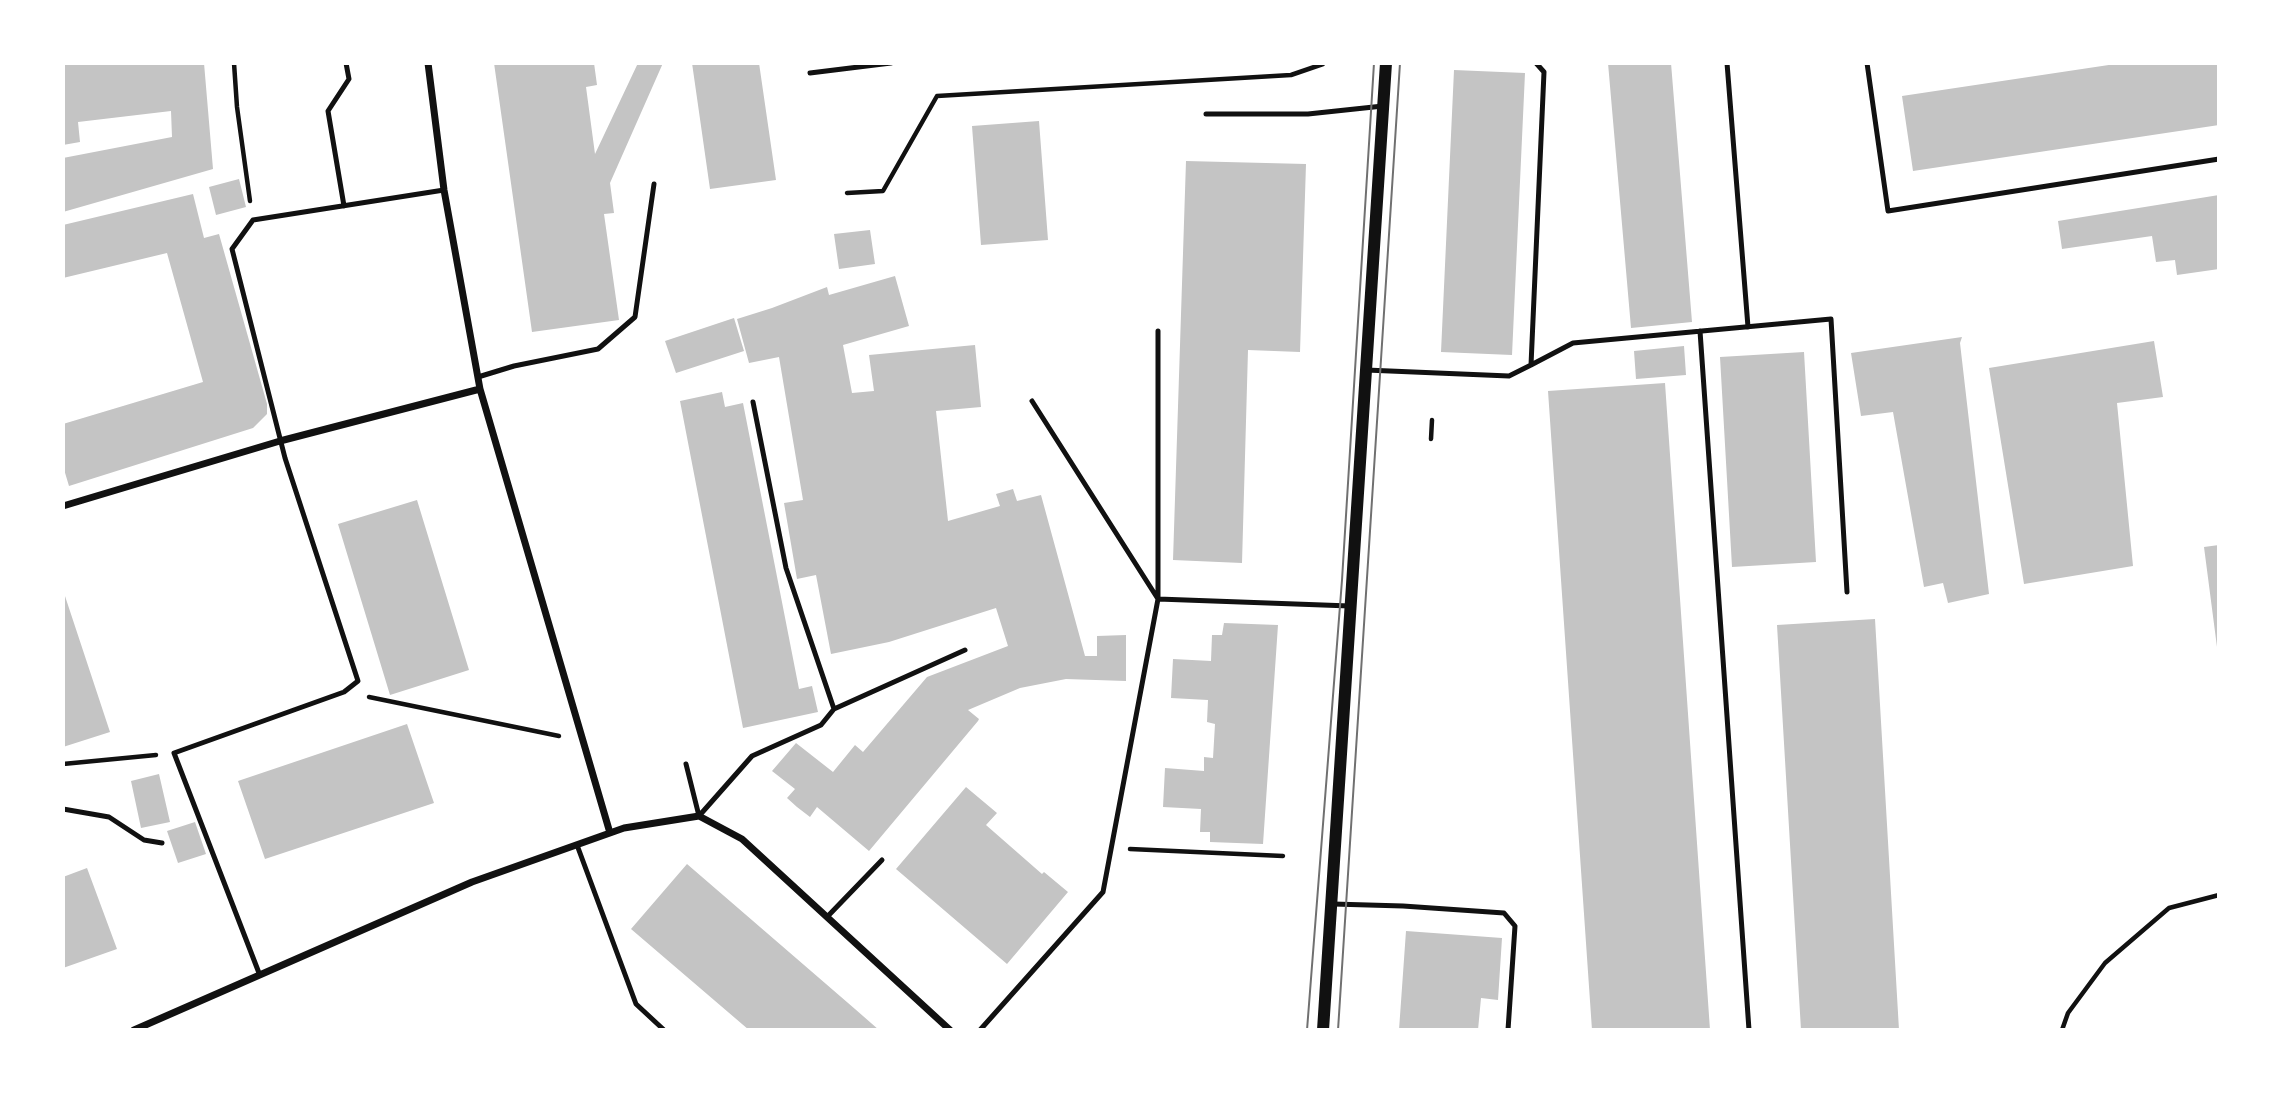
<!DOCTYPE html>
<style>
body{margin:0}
#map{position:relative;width:2282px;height:1093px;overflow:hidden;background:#fff;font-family:"Fira Sans",sans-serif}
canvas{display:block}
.frame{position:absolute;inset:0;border:65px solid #fff;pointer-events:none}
</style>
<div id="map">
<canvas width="2282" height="1093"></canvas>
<div class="frame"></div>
</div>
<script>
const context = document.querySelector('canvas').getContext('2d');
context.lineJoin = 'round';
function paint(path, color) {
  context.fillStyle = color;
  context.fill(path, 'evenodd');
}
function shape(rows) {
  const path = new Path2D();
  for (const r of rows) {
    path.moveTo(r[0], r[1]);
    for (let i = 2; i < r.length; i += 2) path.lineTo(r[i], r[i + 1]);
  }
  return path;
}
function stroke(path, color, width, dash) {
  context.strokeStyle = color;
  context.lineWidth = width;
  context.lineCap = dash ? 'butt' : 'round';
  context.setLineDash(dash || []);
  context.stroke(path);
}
const building = shape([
 [63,63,204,63,213,169,63,212,63,158,172,137,171,111,78,122,80,142,63,145],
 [494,63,594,63,597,85,586,87,595,154,638,63,663,63,610,183,614,213,604,214,619,320,532,332],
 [692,63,759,63,776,180,710,189],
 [1608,63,1671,63,1692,322,1631,328],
 [2122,63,2219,63,2219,125,1913,171,1902,96],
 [1454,70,1525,73,1512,355,1441,352],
 [1039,121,1048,240,981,245,972,126],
 [1186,161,1306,164,1300,352,1248,350,1242,563,1173,560],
 [239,179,246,207,216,215,209,187],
 [193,194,204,238,219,234,267,404,267,414,253,428,69,486,63,466,63,424,203,382,167,253,63,278,63,225],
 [2219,195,2219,269,2177,275,2175,260,2156,262,2152,236,2062,249,2058,221],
 [870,230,875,264,839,269,834,234],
 [895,276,909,326,843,345,852,393,874,391,869,355,975,345,981,407,936,411,948,521,1000,506,996,494,1013,489,1017,501,1041,495,1085,656,1097,656,1097,636,1126,635,1126,681,1066,679,1020,688,968,710,979,719,978,721,869,851,817,807,810,817,797,807,787,798,795,789,772,771,796,743,833,772,855,745,863,752,927,677,1008,646,996,608,889,642,831,654,816,575,797,579,784,503,803,500,779,357,749,363,737,319,772,308,827,287,829,295],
 [734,318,744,351,676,373,665,341],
 [1962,337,1960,343,1989,594,1948,603,1943,583,1924,587,1893,412,1861,416,1851,353],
 [2154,341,2163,397,2117,403,2133,566,2024,584,1989,368],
 [1684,346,1686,375,1636,379,1634,351],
 [1804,352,1816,562,1732,567,1720,357],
 [1665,383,1710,1030,1592,1030,1548,391],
 [722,392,725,407,743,403,799,689,812,686,818,712,743,728,680,401],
 [417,500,469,670,390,695,338,524],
 [2219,545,2219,647,2217,647,2204,547],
 [63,590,110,732,63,747],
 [1875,619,1899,1030,1801,1030,1777,625],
 [1224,623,1278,625,1263,844,1210,842,1210,832,1200,832,1201,809,1163,807,1165,768,1204,771,1204,757,1213,758,1215,724,1207,722,1208,700,1171,698,1173,659,1211,661,1212,635,1222,635],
 [407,724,434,803,265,859,238,781],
 [159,774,170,822,141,828,131,781],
 [966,787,997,813,986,825,1042,874,1044,872,1068,892,1007,964,896,869],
 [195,822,206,854,178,863,167,831],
 [687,864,855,1009,879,1030,749,1030,631,929],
 [87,868,117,949,63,968,63,877],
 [1406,931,1502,938,1498,1000,1481,998,1478,1030,1399,1030]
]);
const path = shape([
 [234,63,237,107,250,201],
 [847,193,883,191,937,96,1291,75,1323,64],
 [1431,439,1432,420],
 [369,697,559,736],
 [63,764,156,755],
 [1130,849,1283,856],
 [2062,1030,2068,1013,2105,963,2169,908,2219,895]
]);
const service = shape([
 [1727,63,1748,327],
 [1867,63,1888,211,2219,159],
 [810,73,891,63],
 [1206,114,1308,114,1383,106],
 [344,206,328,111,349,79,346,63],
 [1158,331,1158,599,1350,606],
 [1700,331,1749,1030],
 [1531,365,1573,343,1831,319,1847,592],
 [1366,370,1509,376,1531,365,1544,72,1536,63],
 [478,377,514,366,598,349,635,317,654,184],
 [834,709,965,650],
 [686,764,699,816],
 [63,809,109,817,144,840,162,843],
 [699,816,752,756,821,725,834,709,786,568,753,402],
 [577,845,636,1004,664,1030],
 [1333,904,1403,906,1504,913,1515,926,1508,1030],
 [827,917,882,860],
 [259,973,174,753,344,692,358,681,285,458,232,249,253,220,444,190],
 [980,1030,1103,892,1158,599,1032,401]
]);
const minor = shape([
 [428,63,444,190,480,389,610,833],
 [63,506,280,441,480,389],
 [134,1030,472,882,624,828,699,816,742,839,950,1030]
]);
const tertiary = shape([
 [1323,1030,1386,63]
]);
const tram = shape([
 [1307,1030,1342,580,1374,63],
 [1338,1030,1400,63]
]);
paint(building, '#c4c4c4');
stroke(path, '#111', 4.5);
stroke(service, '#111', 5);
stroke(minor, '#111', 7);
stroke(tertiary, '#111', 12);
stroke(tram, '#707070', 2);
</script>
